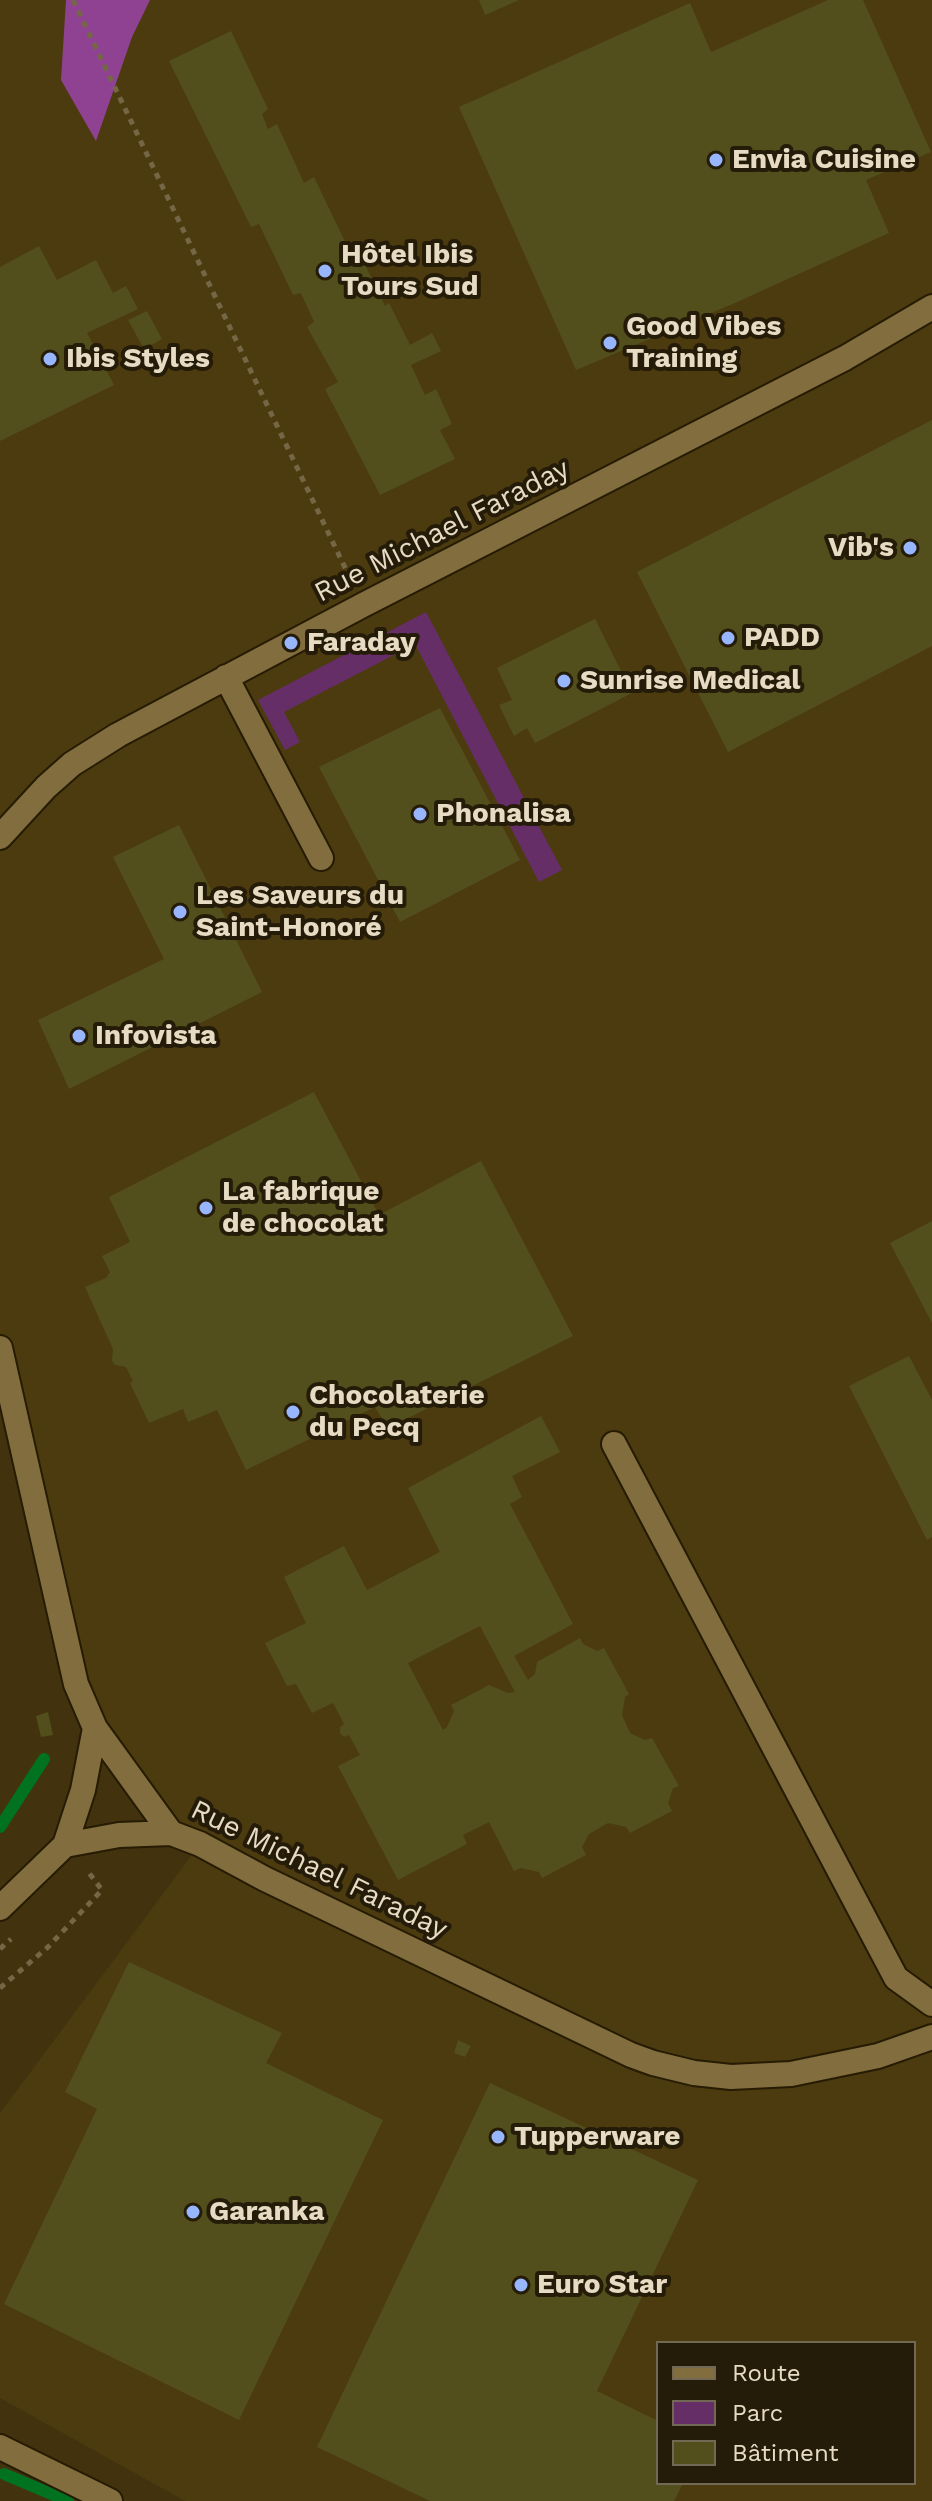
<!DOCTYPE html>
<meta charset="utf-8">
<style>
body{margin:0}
#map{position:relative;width:932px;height:2501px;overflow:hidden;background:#42330e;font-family:"Work Sans",sans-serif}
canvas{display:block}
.legend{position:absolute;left:656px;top:2341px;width:260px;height:144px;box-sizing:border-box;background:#241b08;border:2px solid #726853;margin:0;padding:10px 14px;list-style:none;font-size:24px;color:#e7dcc3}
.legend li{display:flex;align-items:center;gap:16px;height:40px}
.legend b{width:40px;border:2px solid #726853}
</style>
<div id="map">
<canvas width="932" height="2501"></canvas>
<ul class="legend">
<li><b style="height:10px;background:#826d3e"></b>Route</li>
<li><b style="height:22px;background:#652e67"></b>Parc</li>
<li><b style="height:22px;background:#524f1d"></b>Bâtiment</li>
</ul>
</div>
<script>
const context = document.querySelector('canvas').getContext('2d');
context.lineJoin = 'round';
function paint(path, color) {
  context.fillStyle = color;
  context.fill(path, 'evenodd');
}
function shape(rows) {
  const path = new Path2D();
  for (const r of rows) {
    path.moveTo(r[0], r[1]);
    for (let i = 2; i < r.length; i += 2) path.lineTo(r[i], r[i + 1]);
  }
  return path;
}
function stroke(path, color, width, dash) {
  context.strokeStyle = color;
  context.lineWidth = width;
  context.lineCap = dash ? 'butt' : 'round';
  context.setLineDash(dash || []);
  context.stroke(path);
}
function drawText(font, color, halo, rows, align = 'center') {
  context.font = font + ' "Work Sans",sans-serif';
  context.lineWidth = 8;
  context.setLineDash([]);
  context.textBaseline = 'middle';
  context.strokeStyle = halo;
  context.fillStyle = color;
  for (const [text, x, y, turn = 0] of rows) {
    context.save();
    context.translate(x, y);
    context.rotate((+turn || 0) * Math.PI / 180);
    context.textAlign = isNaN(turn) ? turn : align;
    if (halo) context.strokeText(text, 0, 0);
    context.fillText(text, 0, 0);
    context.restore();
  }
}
const built = shape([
 [0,0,932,0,932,2501,185,2501,0,2398,0,2113,200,1844,171,1833,95,1728,0,1348],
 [658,2343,914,2343,914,2483,658,2483]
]);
const green = shape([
 [426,612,562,870,539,882,415,644,284,712,300,742,285,750,258,700]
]);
const forest = shape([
 [66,0,150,0,132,37,96,141,61,80]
]);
const stream = shape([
 [0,1827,44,1759],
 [4,2474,68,2501]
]);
const building = shape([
 [479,0,519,0,485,15],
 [828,0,863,0,931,152,866,180,889,233,735,303,576,370,459,107,690,3,711,52],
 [231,31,268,109,262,114,268,129,277,124,304,183,314,177,349,250,356,246,385,306,389,303,410,345,432,333,441,351,411,365,425,395,436,389,452,424,440,430,455,459,380,495,325,389,338,382,307,327,314,322,301,293,293,295,259,224,251,227,169,61],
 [39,246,57,280,96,260,113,293,126,286,138,309,87,333,114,385,0,441,0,267],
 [147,311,162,339,144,349,128,320],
 [932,420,932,646,728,752,637,572],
 [595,619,632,693,535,743,527,728,514,736,499,705,512,700,497,668],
 [440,708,520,860,400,922,319,767],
 [179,825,262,992,69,1089,38,1020,164,959,113,857],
 [314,1092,379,1215,481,1161,573,1336,388,1428,375,1407,246,1470,217,1410,188,1422,183,1409,149,1423,130,1383,133,1381,126,1367,115,1365,112,1361,113,1349,85,1287,106,1278,110,1272,102,1256,130,1242,109,1197],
 [932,1221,932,1323,890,1243],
 [909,1356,932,1400,932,1537,927,1540,849,1386],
 [541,1416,560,1452,512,1476,522,1497,510,1504,573,1624,514,1656,528,1680,535,1674,537,1662,580,1638,583,1644,597,1651,604,1648,629,1694,625,1697,622,1715,630,1733,645,1740,652,1738,679,1786,673,1788,668,1803,672,1811,630,1833,626,1827,608,1823,589,1834,582,1847,586,1855,542,1878,539,1872,521,1868,514,1871,489,1822,463,1835,467,1844,398,1880,338,1766,360,1755,349,1735,344,1737,340,1733,340,1727,344,1724,333,1703,312,1713,296,1684,287,1686,265,1643,306,1623,284,1577,344,1546,367,1590,440,1552,408,1488],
 [480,1626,515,1692,508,1693,489,1685,451,1705,454,1711,447,1727,443,1730,408,1663],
 [48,1712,53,1735,41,1737,36,1716],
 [129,1962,282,2033,266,2063,383,2120,239,2420,4,2304,97,2109,65,2092],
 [458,2040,471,2046,465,2057,454,2053],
 [490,2083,698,2180,597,2391,658,2421,658,2483,683,2483,674,2501,430,2501,317,2447]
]);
const path = shape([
 [73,0,349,576],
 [0,1949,11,1939],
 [0,1988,48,1947,102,1890,89,1873]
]);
const minor = shape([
 [226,677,321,858],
 [0,837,46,787,72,764,118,735,363,605,845,358,932,307],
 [0,1348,76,1684,95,1728,171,1833,200,1844,265,1879,631,2055,653,2063,694,2073,731,2077,791,2074,878,2056,932,2037],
 [614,1444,896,1978,932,2004],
 [65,1845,119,1835,171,1833],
 [0,1908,65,1845,83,1790,95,1728],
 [0,2447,110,2501]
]);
const markers = [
 [716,160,8,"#97b6fd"],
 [325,271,8,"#97b6fd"],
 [610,343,8,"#97b6fd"],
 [50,359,8,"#97b6fd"],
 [910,548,8,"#97b6fd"],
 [728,638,8,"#97b6fd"],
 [291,643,8,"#97b6fd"],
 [564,681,8,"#97b6fd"],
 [420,814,8,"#97b6fd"],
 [180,912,8,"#97b6fd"],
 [79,1036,8,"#97b6fd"],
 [206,1208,8,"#97b6fd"],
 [293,1412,8,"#97b6fd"],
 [498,2137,8,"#97b6fd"],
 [193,2212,8,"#97b6fd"],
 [521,2285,8,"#97b6fd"]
];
const poiNames = [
 ["Envia Cuisine",732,160],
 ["Hôtel Ibis",341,255],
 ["Tours Sud",341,287],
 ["Good Vibes",626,327],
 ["Training",626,359],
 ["Ibis Styles",66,359],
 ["Vib's",894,548,"right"],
 ["PADD",744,638],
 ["Faraday",307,643],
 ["Sunrise Medical",580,681],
 ["Phonalisa",436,814],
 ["Les Saveurs du",196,896],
 ["Saint-Honoré",196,928],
 ["Infovista",95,1036],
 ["La fabrique",222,1192],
 ["de chocolat",222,1224],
 ["Chocolaterie",309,1396],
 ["du Pecq",309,1428],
 ["Tupperware",514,2137],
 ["Garanka",209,2212],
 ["Euro Star",537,2285]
];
const streetNames = [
 ["Rue Michael Faraday",442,531,-27],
 ["Rue Michael Faraday",319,1870,26]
];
paint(built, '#4c3b0f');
paint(green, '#652e67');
paint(forest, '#8f4292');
stroke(stream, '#007220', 12);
paint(building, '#524f1d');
stroke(minor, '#261b03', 28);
stroke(path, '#756746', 5, [6, 6]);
stroke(minor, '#826d3e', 24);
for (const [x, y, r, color] of markers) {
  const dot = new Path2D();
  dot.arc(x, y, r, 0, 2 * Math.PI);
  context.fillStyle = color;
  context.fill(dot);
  stroke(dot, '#241b08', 3);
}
drawText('bold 28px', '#e7dcc3', '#241b08', poiNames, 'left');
drawText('28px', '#e7dcc3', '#241b08', streetNames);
</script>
